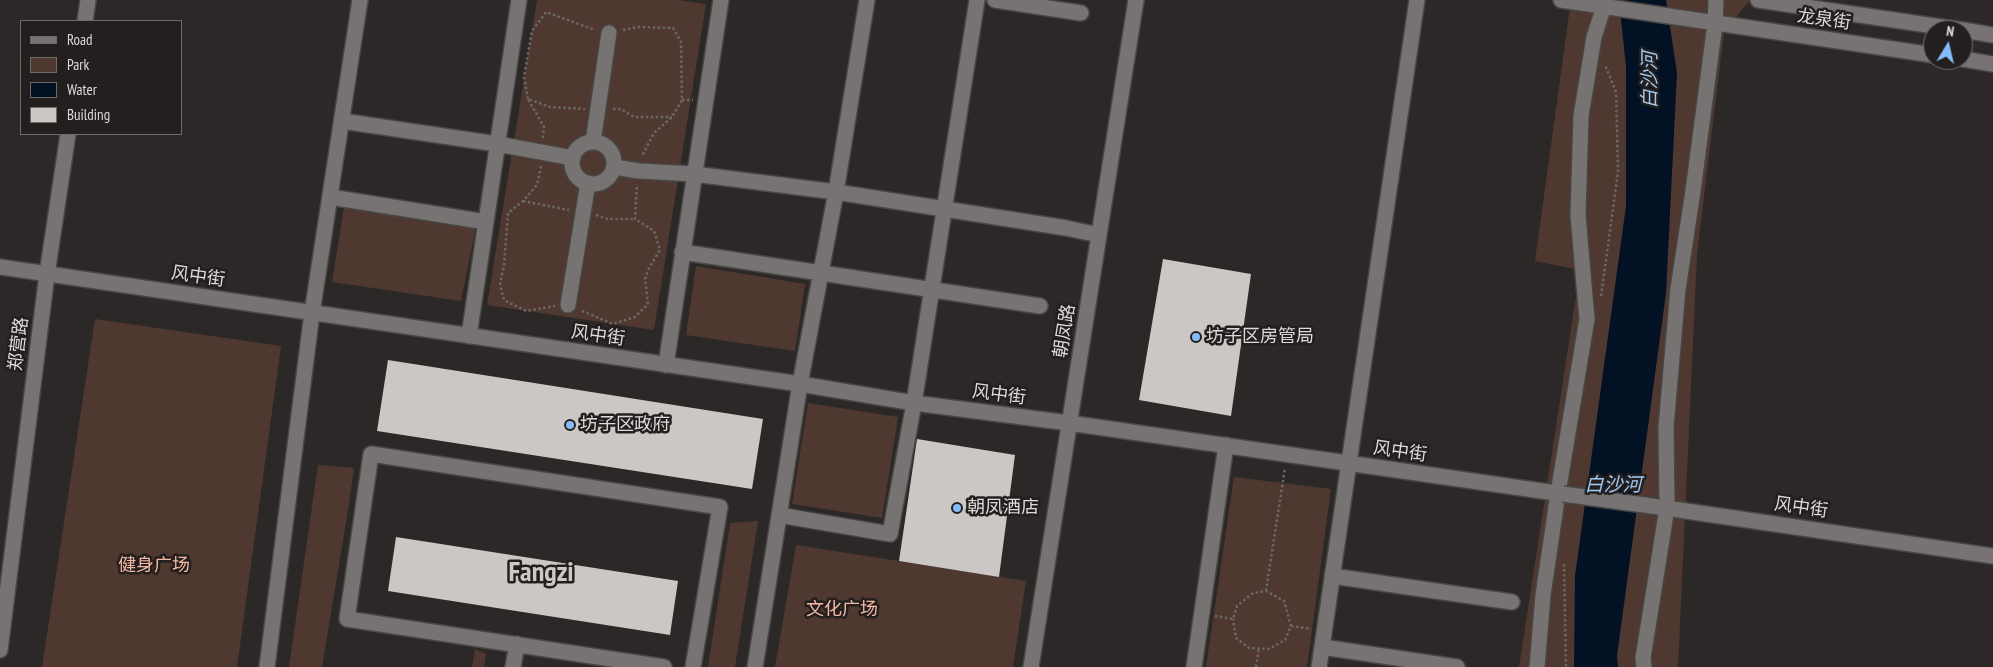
<!DOCTYPE html>
<meta charset="utf-8">
<style>
body{margin:0}
#map{position:relative;width:1993px;height:667px;overflow:hidden;background:#2c2827;font-family:"PT Sans Narrow",sans-serif}
canvas{display:block}
.legend{position:absolute;left:20px;top:20px;width:162px;height:115px;box-sizing:border-box;background:#221f1e;border:1px solid #6d6a69;margin:0;padding:6px 9px;list-style:none;font-size:15px;color:#dddbda}
.legend li{display:flex;align-items:center;gap:10px;height:25px}
.legend b{width:25px;border:1px solid #6d6a69}
.north{position:absolute;left:1923px;top:20px;width:50px;height:50px;box-sizing:border-box;background:#221f1e;border:1px solid #6d6a69;border-radius:50%;rotate:9deg;font-size:14px;font-weight:700;line-height:20px;text-align:center;color:#dddbda}
.north::after{content:'';display:block;margin:auto;width:18px;height:22px;background:#84bcfb;clip-path:polygon(50% 0,100% 100%,50% 72%,0 100%)}
</style>
<div id="map">
<canvas width="1993" height="667"></canvas>
<ul class="legend">
<li><b style="height:6px;background:#777372"></b>Road</li>
<li><b style="height:14px;background:#4f3830"></b>Park</li>
<li><b style="height:14px;background:#021124"></b>Water</li>
<li><b style="height:14px;background:#cbc7c5"></b>Building</li>
</ul>
<div class="north">N</div>
</div>
<script>
const context = document.querySelector('canvas').getContext('2d');
context.lineJoin = 'round';
function paint(path, color) {
  context.fillStyle = color;
  context.fill(path, 'evenodd');
}
function shape(rows) {
  const path = new Path2D();
  for (const r of rows) {
    if (r.length === 3) {
      path.moveTo(r[0] + r[2], r[1]);
      path.arc(r[0], r[1], r[2], 0, 2 * Math.PI);
      continue;
    }
    path.moveTo(r[0], r[1]);
    for (let i = 2; i < r.length; i += 2) path.lineTo(r[i], r[i + 1]);
  }
  return path;
}
function stroke(path, color, width, dash) {
  context.strokeStyle = color;
  context.lineWidth = width;
  context.lineCap = dash ? 'butt' : 'round';
  context.setLineDash(dash || []);
  context.stroke(path);
}
function drawText(font, color, halo, rows, align = 'center') {
  context.font = font + ' "PT Sans Narrow","Noto Sans SC",sans-serif';
  context.lineWidth = 5;
  context.setLineDash([]);
  context.textBaseline = 'middle';
  context.strokeStyle = halo;
  context.fillStyle = color;
  for (const [text, x, y, turn = 0] of rows) {
    context.save();
    context.translate(x, y);
    context.rotate((+turn || 0) * Math.PI / 180);
    context.textAlign = isNaN(turn) ? turn : align;
    if (halo) context.strokeText(text, 0, 0);
    context.fillText(text, 0, 0);
    context.restore();
  }
}
const green = shape([
 [537,0,678,0,706,4,654,330,487,305],
 [1571,0,1750,0,1724,32,1697,255,1678,667,1519,667,1580,270,1535,261],
 [344,207,476,227,461,301,332,282],
 [696,266,805,284,795,351,686,335],
 [95,319,281,346,237,667,42,667],
 [808,403,898,417,882,518,792,504],
 [318,465,354,468,348,510,322,667,289,667],
 [1234,477,1331,489,1307,667,1206,667],
 [758,521,735,667,708,667,730,523],
 [796,545,1026,581,1013,667,775,667],
 [475,649,486,654,484,667,472,667]
]);
const water = shape([
 [1619,0,1666,0,1677,73,1666,293,1617,656,1618,667,1574,667,1575,576,1626,206,1626,67]
]);
const building = shape([
 [1163,259,1251,274,1231,416,1139,400],
 [388,360,763,419,752,489,377,431],
 [917,439,1015,455,999,577,899,561],
 [396,537,678,581,670,635,388,591]
]);
const path = shape([
 [623,30,638,27,673,28,681,42,682,100,672,117,654,133,642,156],
 [528,99,524,77,532,31,546,12,595,30],
 [682,100,693,100],
 [613,109,621,109,634,117,672,117],
 [543,138,544,127,528,99,550,107,585,109],
 [541,166,537,185,523,201,508,213,504,265,500,284,504,300,526,311,555,306],
 [523,201,569,210],
 [596,215,608,219,635,219],
 [1601,296,1618,172,1616,92,1605,65],
 [582,311,613,324,635,317,648,304,645,279,649,268,660,250,654,231,635,219,637,184],
 [1564,564,1566,667],
 [1266,591,1285,468],
 [1215,616,1233,619,1237,606,1253,593,1266,591,1284,601,1291,626,1285,640,1269,649,1249,648,1236,638,1233,619],
 [1291,626,1311,629],
 [1256,667,1259,648]
]);
const minor = shape([
 [995,0,1081,13],
 [1561,0,1933,55],
 [1758,0,1962,30],
 [85,21,88,0],
 [1963,30,1993,35],
 [1963,59,1993,64],
 [342,121,497,144,573,158],
 [593,142,609,33],
 [593,163,21],
 [614,167,639,171,694,174,836,192,1066,228,1099,235],
 [330,197,486,222],
 [682,252,1040,306],
 [0,267,800,384,914,403,1069,423,1563,494],
 [568,305,588,183],
 [469,336,519,0],
 [666,365,721,0],
 [1659,507,1993,556],
 [779,515,890,534,914,403,977,0],
 [1332,576,1512,602],
 [1322,647,1457,667],
 [0,650,47,274,68,134],
 [267,667,312,313,360,0],
 [513,667,517,644],
 [664,667,347,619,371,454,720,507,693,667],
 [755,667,800,384,836,192,867,0],
 [1031,667,1136,0],
 [1194,667,1226,445],
 [1319,667,1417,0],
 [1537,667,1543,595,1558,493,1587,319,1578,215,1581,116,1594,37,1604,6],
 [1644,667,1643,658,1667,508,1666,427,1678,289,1693,191,1715,24,1716,0]
]);
const minorBridge = shape([
 [1563,494,1659,507]
]);
const markers = [
 [1196,337,5,"#84bcfb"],
 [570,425,5,"#84bcfb"],
 [957,508,5,"#84bcfb"]
];
const streetNames = [
 ["龙泉街",1824,20,8],
 ["风中街",198,277,8],
 ["朝凤路",1065,331,-81],
 ["风中街",598,336,8],
 ["郑营路",19,344,-83],
 ["风中街",999,395,7],
 ["风中街",1400,452,8],
 ["风中街",1801,508,8]
];
const poiNames = [
 ["坊子区房管局",1206,337],
 ["坊子区政府",580,425],
 ["朝凤酒店",967,508]
];
const parkNames = [
 ["健身广场",154,566],
 ["文化广场",842,610]
];
const waterNames = [
 ["白沙河",1651,80,-90],
 ["白沙河",1613,486]
];
const townNames = [
 ["Fangzi",541,573]
];
paint(green, '#4f3830');
paint(water, '#021124');
paint(building, '#cbc7c5');
stroke(minor, '#484645', 18);
stroke(path, '#6b6766', 2.5, [2.5, 2.5]);
stroke(minor, '#777372', 15);
stroke(minorBridge, '#484645', 18, []);
stroke(minorBridge, '#777372', 15);
for (const [x, y, r, color] of markers) {
  const dot = new Path2D();
  dot.arc(x, y, r, 0, 2 * Math.PI);
  context.fillStyle = color;
  context.fill(dot);
  stroke(dot, '#221f1e', 2);
}
drawText('18px', '#dddbda', '#221f1e', streetNames);
drawText('18px', '#dddbda', '#221f1e', poiNames, 'left');
drawText('18px', '#f5b8a3', '#221f1e', parkNames);
drawText('italic 19px', '#a1c9f6', '#221f1e', waterNames);
drawText('bold 28px', '#cdc9c7', '#221f1e', townNames);
</script>
